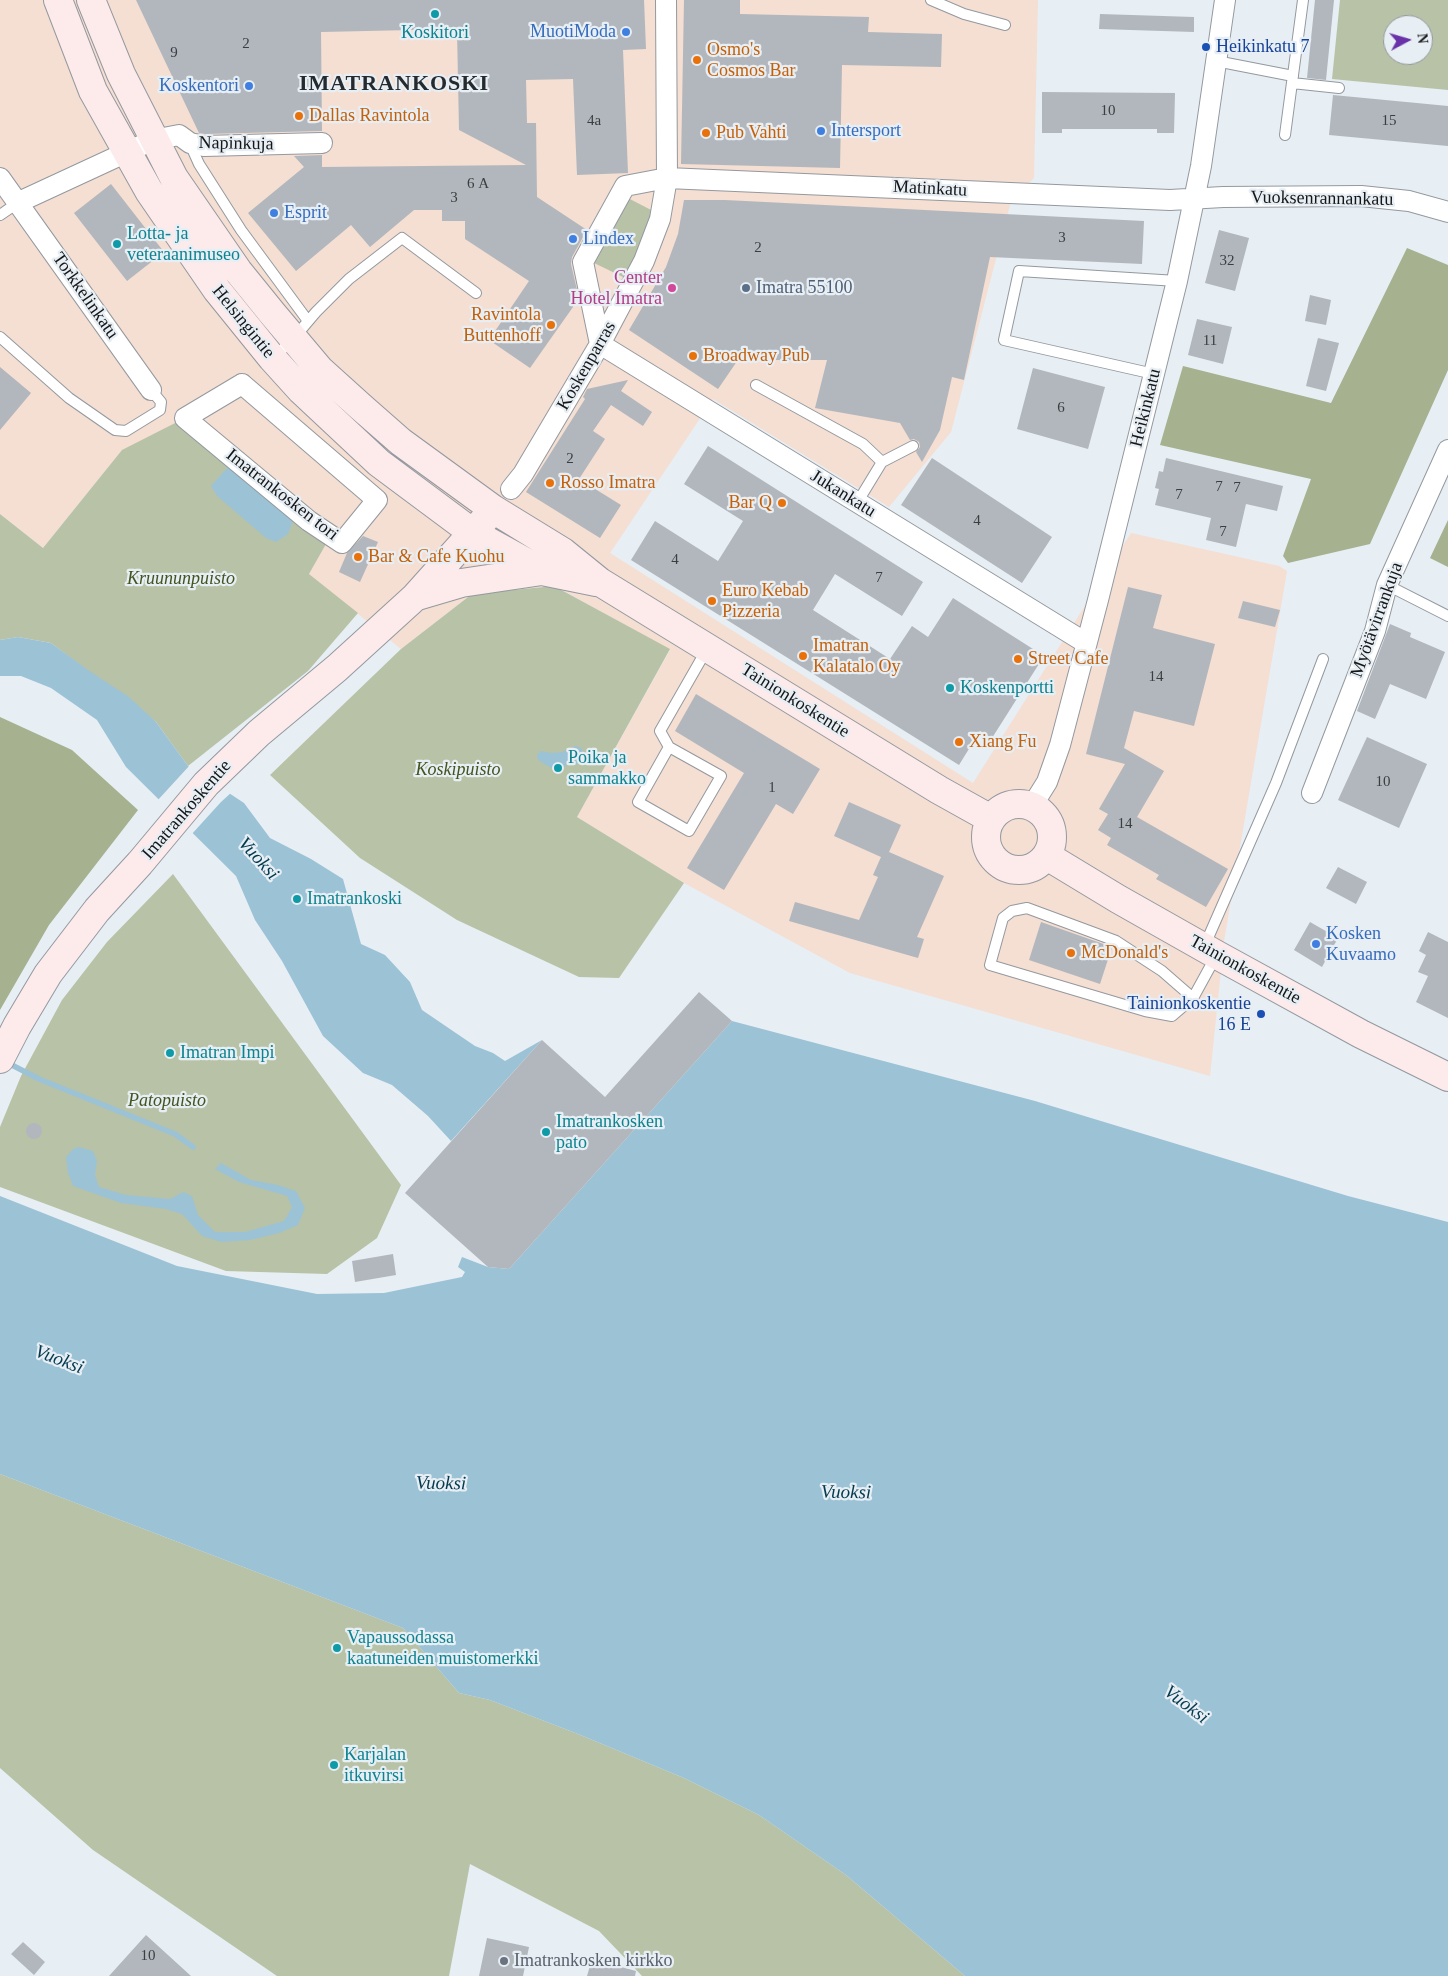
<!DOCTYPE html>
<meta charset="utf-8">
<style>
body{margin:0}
#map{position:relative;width:1448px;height:1976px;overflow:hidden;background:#e7eef4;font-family:"Times New Roman",serif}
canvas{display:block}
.north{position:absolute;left:1383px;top:15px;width:50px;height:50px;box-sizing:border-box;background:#e7eef4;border:1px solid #93989c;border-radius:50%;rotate:84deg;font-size:14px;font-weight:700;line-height:20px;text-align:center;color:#141618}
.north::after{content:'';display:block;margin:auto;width:18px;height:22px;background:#6932a8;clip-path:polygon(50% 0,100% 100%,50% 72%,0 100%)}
</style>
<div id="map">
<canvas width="1448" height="1976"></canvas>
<div class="north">N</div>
</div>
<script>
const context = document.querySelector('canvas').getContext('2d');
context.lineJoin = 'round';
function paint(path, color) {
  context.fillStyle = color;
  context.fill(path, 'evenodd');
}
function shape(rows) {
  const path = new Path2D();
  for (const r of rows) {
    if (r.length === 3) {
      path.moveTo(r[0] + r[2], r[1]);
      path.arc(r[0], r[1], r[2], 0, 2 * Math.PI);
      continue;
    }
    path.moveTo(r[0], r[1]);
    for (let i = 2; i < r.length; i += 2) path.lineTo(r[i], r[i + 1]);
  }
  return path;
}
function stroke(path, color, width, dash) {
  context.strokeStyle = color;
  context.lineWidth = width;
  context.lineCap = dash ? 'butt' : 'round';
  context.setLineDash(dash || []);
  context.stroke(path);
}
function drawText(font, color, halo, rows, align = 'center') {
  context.font = font + ' "Times New Roman",serif';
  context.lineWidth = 4.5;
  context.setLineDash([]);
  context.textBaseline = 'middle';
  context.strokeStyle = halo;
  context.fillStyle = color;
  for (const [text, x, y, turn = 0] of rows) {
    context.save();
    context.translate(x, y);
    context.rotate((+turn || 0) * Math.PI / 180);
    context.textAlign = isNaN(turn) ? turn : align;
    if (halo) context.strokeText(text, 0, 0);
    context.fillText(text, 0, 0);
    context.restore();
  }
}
const commercial = shape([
 [0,0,1038,0,1034,178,1011,201,951,432,889,507,713,399,610,553,973,783,1131,533,1279,566,1287,571,1224,941,1210,1076,850,973,684,883,577,817,670,650,555,586,472,594,401,649,309,574,330,537,122,450,43,548,0,514]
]);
const green = shape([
 [1340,0,1448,0,1448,90,1332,79],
 [1393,25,1423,25,1423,55,1393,55],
 [626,197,653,211,638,254,623,277,590,261],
 [185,418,330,537,309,574,358,613,308,671,188,766,156,722,51,643,18,637,0,640,0,514,43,548,122,450],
 [554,586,670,649,577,817,684,883,619,978,579,977,457,920,360,858,270,775,401,649,472,594],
 [173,874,401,1185,377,1238,327,1274,226,1271,0,1187,0,1127,21,1076,62,1000,107,942],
 [0,1474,403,1628,459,1693,490,1700,578,1734,684,1778,759,1815,846,1875,965,1976,642,1976,599,1931,470,1864,449,1976,277,1976,93,1850,0,1768]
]);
const forest = shape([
 [1407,248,1448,265,1448,370,1370,544,1288,563,1283,556,1311,479,1160,445,1183,366,1331,403],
 [1448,520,1448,567,1430,558],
 [0,717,72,750,138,810,49,925,0,1010]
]);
const water = shape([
 [227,468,239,473,293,521,288,534,276,542,266,538,217,496,211,486],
 [18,637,51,643,88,670,129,697,156,722,188,766,244,803,270,838,311,859,343,879,361,944,385,955,410,982,422,1010,475,1046,493,1053,505,1061,542,1040,451,1141,428,1116,392,1085,363,1073,323,1036,282,961,255,920,236,876,126,767,97,720,51,688,21,676,0,676,0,640],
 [575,746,581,748,584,753,584,760,578,764,566,765,561,771,556,771,538,760,537,755,541,751,552,753,562,752],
 [732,1021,1035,1101,1348,1196,1448,1222,1448,1976,965,1976,846,1875,759,1815,684,1778,578,1734,490,1700,459,1693,403,1628,0,1474,0,1196,177,1266,317,1294,384,1293,462,1277,465,1272,458,1267,462,1257,488,1267,509,1269],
 [79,1147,93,1151,97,1161,95,1175,99,1187,126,1195,170,1199,183,1192,192,1196,198,1215,215,1232,245,1232,284,1221,292,1207,287,1196,239,1182,215,1169,221,1163,251,1180,278,1185,296,1191,305,1208,298,1225,279,1233,250,1240,221,1242,202,1236,182,1214,166,1209,121,1203,73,1186,68,1173,66,1157,73,1149]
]);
const pier = shape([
 [190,765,232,792,221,802,191,835,157,801]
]);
const stream = shape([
 [6,1062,39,1079,175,1134,193,1147]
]);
const building = shape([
 [136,0,644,0,646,49,623,50,628,173,577,175,573,79,526,80,527,123,536,123,537,197,587,230,572,257,571,264,577,290,573,307,530,368,489,340,529,281,465,239,465,221,442,221,442,210,414,210,370,247,351,225,296,271,248,213,304,167,294,156,322,155,322,167,526,165,459,130,457,29,321,32,322,131,205,134,199,133],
 [684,0,740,0,740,14,869,17,868,32,942,34,941,67,842,65,840,168,681,164],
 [1315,0,1334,0,1326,80,1307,78],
 [1100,14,1194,17,1194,32,1099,29],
 [1042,92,1175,93,1174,133,1157,133,1157,129,1062,129,1062,133,1042,133],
 [1333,95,1448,106,1448,146,1329,135],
 [111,184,164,252,127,281,74,213],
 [684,200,725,200,1144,221,1142,264,990,257,964,380,952,377,940,430,922,462,916,452,920,447,919,442,914,439,910,440,900,423,815,408,827,360,752,360,742,354,718,389,629,330,666,267,678,234],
 [1219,230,1249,238,1235,291,1205,283],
 [1310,295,1331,300,1326,325,1305,321],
 [1197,319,1232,327,1223,364,1188,355],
 [1318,338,1339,343,1326,391,1306,386],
 [0,367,31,393,0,430],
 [1033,368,1105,387,1088,449,1017,429],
 [628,380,621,391,652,412,643,426,611,405,593,431,605,439,579,479,621,505,600,538,526,492,585,399,583,397,587,389],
 [708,446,923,582,902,616,835,574,813,610,890,659,912,626,928,637,953,598,1044,656,992,738,980,731,959,765,631,560,655,521,718,561,743,521,684,484],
 [932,458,1052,537,1022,583,901,505],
 [1166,458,1283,486,1277,511,1246,504,1236,547,1206,540,1211,518,1155,505,1159,489,1155,488,1159,471,1163,472],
 [363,536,378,542,360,582,339,572,347,553],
 [1128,587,1162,595,1153,628,1215,644,1194,726,1134,711,1124,748,1164,771,1137,817,1228,869,1206,907,1156,879,1159,875,1107,845,1111,838,1098,830,1108,814,1099,809,1125,764,1086,754],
 [1243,601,1280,610,1275,627,1238,618],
 [1390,624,1411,633,1410,637,1445,652,1426,699,1390,684,1375,719,1357,711],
 [696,694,820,769,793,814,776,804,724,890,687,868,744,773,675,731],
 [1367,737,1427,764,1399,828,1338,800],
 [849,802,901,825,889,852,944,876,917,937,924,939,918,958,789,921,795,902,859,920,878,877,873,875,881,857,834,836],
 [1338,867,1367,882,1356,904,1326,888],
 [1041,922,1112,947,1100,984,1029,960],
 [1310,922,1338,938,1322,967,1294,950],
 [1428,932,1448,942,1448,1018,1416,1002,1428,976,1418,972,1426,955,1419,951],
 [699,992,732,1021,509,1269,488,1267,405,1193,542,1040,605,1097],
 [34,1131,8],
 [393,1254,396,1275,355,1282,352,1261],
 [146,1935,191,1976,109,1976],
 [487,1938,529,1947,523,1976,479,1976],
 [23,1942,45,1962,34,1975,11,1954],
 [592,1959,636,1971,635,1976,587,1976]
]);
const lane = shape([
 [931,0,964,14,1005,25],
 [1216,61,1293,76],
 [1292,83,1339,88],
 [1285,135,1303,0],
 [190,144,199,164,241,230,308,321],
 [0,215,19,202],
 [0,337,69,398,115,430,126,431,160,410,161,402,151,390],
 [273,358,293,339,316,312,349,279,402,238,476,293],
 [1154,374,1004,340,1019,271,1177,281],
 [756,385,863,444,882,462],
 [857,503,882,462,913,446],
 [1387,585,1448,616],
 [669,747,721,776,689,831,638,802,669,747,660,731,707,649],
 [1204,947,1276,783,1323,659],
 [1193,998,1162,971,1116,941,1027,908,1012,911,1003,918,990,965,1145,1011,1172,1016,1193,998,1216,956]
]);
const street = shape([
 [0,178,151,390],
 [19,202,153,140,179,135,190,143,204,146,322,143],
 [242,384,377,500,342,543,309,521,185,418,242,384],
 [511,489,523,474,600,344,644,261,660,219,667,178,666,0],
 [1086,643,600,344,583,262,625,186,667,178,1170,200,1223,197,1361,196,1409,201,1448,212],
 [1312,793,1375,631,1387,585,1448,450],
 [1032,806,1047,782,1060,745,1098,600,1177,281,1201,166,1225,0]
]);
const secondary = shape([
 [58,0,93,91,149,191,217,290,272,358,301,390,379,463,473,533,542,571,596,582],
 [91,0,121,74,174,178,238,271,272,313,320,370,361,407,401,442,493,509,563,552,600,582,939,790,991,819],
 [417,596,461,583,542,571],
 [1019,837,33],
 [1047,856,1118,899,1217,955,1361,1034,1448,1077],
 [0,1059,17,1026,48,974,97,910,140,863,206,784,259,733,337,668,415,597,484,520]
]);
const markers = [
 [435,14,5,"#0f9aa8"],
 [626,32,5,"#3f7fe0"],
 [1206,47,5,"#1a4fb4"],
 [697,60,5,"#e8710a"],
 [249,86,5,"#3f7fe0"],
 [299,116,5,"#e8710a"],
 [821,131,5,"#3f7fe0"],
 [706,133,5,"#e8710a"],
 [274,213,5,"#3f7fe0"],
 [573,239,5,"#3f7fe0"],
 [117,244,5,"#0f9aa8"],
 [672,288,5,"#d1479c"],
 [746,288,5,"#5c6f8a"],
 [551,325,5,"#e8710a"],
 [693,356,5,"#e8710a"],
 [550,483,5,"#e8710a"],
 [782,503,5,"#e8710a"],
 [358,557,5,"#e8710a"],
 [712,601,5,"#e8710a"],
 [803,656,5,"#e8710a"],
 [1018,659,5,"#e8710a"],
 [950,688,5,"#0f9aa8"],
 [959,742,5,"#e8710a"],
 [558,768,5,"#0f9aa8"],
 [297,899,5,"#0f9aa8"],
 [1316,944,5,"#3f7fe0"],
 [1071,953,5,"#e8710a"],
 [1261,1014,5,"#1a4fb4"],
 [170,1053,5,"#0f9aa8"],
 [546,1132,5,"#0f9aa8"],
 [337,1648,5,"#0f9aa8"],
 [334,1765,5,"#0f9aa8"],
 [504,1961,5,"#6b7280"]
];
const numberNames = [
 ["2",246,44],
 ["9",174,53],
 ["10",1108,111],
 ["4a",594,121],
 ["15",1389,121],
 ["6 A",478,184],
 ["3",454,198],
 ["3",1062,238],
 ["2",758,248],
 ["32",1227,261],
 ["11",1210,341],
 ["6",1061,408],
 ["2",570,459],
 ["7",1219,487],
 ["7",1237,488],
 ["7",1179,495],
 ["4",977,521],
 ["7",1223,532],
 ["4",675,560],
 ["7",879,578],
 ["14",1156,677],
 ["10",1383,782],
 ["1",772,788],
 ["14",1125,824],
 ["10",148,1956]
];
const shopNames = [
 ["MuotiModa",616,32,"right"],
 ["Koskentori",239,86,"right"],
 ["Intersport",831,131],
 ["Esprit",284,213],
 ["Lindex",583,239],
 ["Kosken",1326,934],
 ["Kuvaamo",1326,955]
];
const cultureNames = [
 ["Koskitori",435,33,"center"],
 ["Lotta- ja",127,234],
 ["veteraanimuseo",127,255],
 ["Koskenportti",960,688],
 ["Poika ja",568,758],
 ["sammakko",568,779],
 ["Imatrankoski",307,899],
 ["Imatran Impi",180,1053],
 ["Imatrankosken",556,1122],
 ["pato",556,1143],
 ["Vapaussodassa",347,1638],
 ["kaatuneiden muistomerkki",347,1659],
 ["Karjalan",344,1755],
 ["itkuvirsi",344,1776]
];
const transitNames = [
 ["Heikinkatu 7",1216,47],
 ["Tainionkoskentie",1251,1004,"right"],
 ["16 E",1251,1025,"right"]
];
const foodNames = [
 ["Osmo's",707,50],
 ["Cosmos Bar",707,71],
 ["Dallas Ravintola",309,116],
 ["Pub Vahti",716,133],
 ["Ravintola",541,315,"right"],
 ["Buttenhoff",541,336,"right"],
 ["Broadway Pub",703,356],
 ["Rosso Imatra",560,483],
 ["Bar Q",772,503,"right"],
 ["Bar & Cafe Kuohu",368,557],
 ["Euro Kebab",722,591],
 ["Pizzeria",722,612],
 ["Imatran",813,646],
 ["Kalatalo Oy",813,667],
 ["Street Cafe",1028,659],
 ["Xiang Fu",969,742],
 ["McDonald's",1081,953]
];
const streetNames = [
 ["Napinkuja",236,144,1],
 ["Matinkatu",930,189,3],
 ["Vuoksenrannankatu",1322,199,1],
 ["Torkkelinkatu",85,296,55],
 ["Helsingintie",243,322,51],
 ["Koskenparras",587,366,-60],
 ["Heikinkatu",1146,408,-76],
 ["Jukankatu",843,494,32],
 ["Imatrankosken tori",282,495,38],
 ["Myötävirrankuja",1377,620,-70],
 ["Tainionkoskentie",795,701,32],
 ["Imatrankoskentie",187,810,-49],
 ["Tainionkoskentie",1245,970,29]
];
const hotelNames = [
 ["Center",662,278],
 ["Hotel Imatra",662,299]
];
const serviceNames = [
 ["Imatra 55100",756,288]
];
const parkNames = [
 ["Kruununpuisto",181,579],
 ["Koskipuisto",458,770],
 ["Patopuisto",167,1101]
];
const worshipNames = [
 ["Imatrankosken kirkko",514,1961]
];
const waterNames = [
 ["Vuoksi",258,859,48],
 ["Vuoksi",59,1360,21],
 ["Vuoksi",441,1484,1],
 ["Vuoksi",846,1493,1],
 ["Vuoksi",1186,1705,37]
];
const districtNames = [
 ["IMATRANKOSKI",394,84]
];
paint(commercial, '#f5ded2');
paint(green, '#b8c2a6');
paint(forest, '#a5b18f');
paint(water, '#9cc2d6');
paint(pier, '#e7eef4');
stroke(stream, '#9cc2d6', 5.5);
paint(building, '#b1b7bd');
stroke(lane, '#93999f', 12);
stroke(street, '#93999f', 22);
stroke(secondary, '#93999f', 30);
stroke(lane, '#fff', 10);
stroke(street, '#fff', 20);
stroke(secondary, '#fdeaeb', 28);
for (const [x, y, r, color] of markers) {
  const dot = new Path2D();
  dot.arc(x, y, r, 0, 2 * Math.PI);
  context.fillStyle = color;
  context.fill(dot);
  stroke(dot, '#e7eef4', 2);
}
drawText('15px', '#3b3e41', null, numberNames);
drawText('18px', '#366cbe', '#e7eef4', shopNames, 'left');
drawText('18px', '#0d838f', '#e7eef4', cultureNames, 'left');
drawText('18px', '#164399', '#e7eef4', transitNames, 'left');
drawText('18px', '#c56008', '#e7eef4', foodNames, 'left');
drawText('18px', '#141618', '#e7eef4', streetNames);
drawText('18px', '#b23c85', '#e7eef4', hotelNames, 'right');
drawText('18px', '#4e5e75', '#e7eef4', serviceNames, 'left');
drawText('italic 18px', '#44541f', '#e7eef4', parkNames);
drawText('18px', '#5b616d', '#e7eef4', worshipNames, 'left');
drawText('italic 19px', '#043a4f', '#e7eef4', waterNames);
context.letterSpacing = '1px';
drawText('bold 22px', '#252a2e', '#e7eef4', districtNames);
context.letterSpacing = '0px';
</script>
